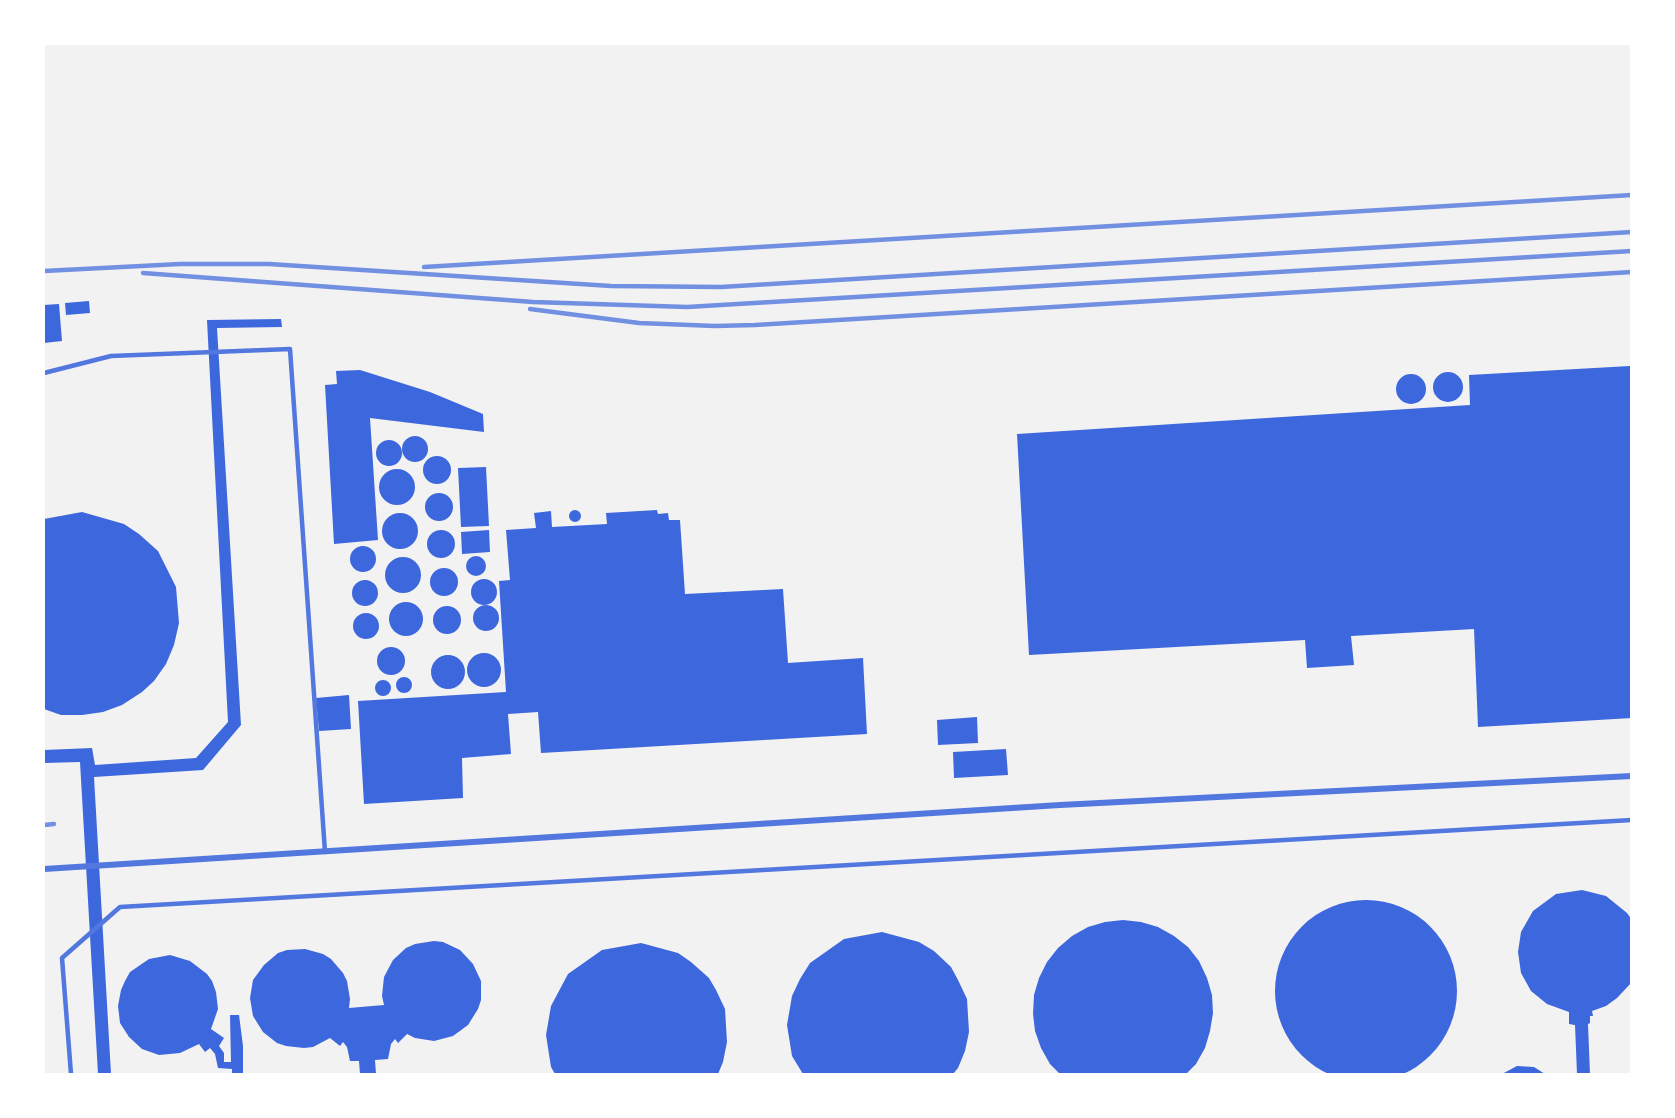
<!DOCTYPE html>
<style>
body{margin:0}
#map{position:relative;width:1675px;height:1118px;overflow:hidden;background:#f2f2f2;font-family:Lato,sans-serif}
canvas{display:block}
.frame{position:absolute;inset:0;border:45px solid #fff;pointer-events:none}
</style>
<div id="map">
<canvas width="1675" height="1118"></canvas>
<div class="frame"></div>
</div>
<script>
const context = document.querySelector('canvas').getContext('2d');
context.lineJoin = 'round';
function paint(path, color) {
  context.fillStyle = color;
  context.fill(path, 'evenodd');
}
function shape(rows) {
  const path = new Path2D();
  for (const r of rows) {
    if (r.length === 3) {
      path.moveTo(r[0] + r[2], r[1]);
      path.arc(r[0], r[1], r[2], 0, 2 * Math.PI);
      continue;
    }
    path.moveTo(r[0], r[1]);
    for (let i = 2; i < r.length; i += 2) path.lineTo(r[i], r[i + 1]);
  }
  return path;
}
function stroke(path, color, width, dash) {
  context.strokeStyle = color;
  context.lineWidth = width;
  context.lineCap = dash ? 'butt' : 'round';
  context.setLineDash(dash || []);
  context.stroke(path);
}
const building = shape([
 [89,301,90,313,66,315,65,303],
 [59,304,62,341,44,343,44,305],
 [281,319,282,327,217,328,241,725,203,770,94,777,111,1074,98,1074,80,762,44,763,44,750,92,748,95,765,196,758,228,722,207,320],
 [1630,366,1632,718,1478,727,1474,629,1351,636,1354,665,1307,668,1305,640,1029,655,1017,434,1470,405,1469,375],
 [360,370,430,392,483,414,484,432,370,418,378,540,334,544,325,385,337,384,336,371],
 [1448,387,15],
 [1411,389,15],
 [415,449,13],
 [389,453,13],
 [437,470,14],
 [486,467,489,526,461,527,458,468],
 [397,487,18],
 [439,507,14],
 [575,516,6],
 [657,510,658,514,668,513,669,520,680,520,685,594,783,589,788,663,863,658,867,734,541,753,538,712,508,714,511,754,462,758,463,798,364,804,358,701,506,692,499,581,510,580,506,530,536,528,534,513,551,511,552,527,607,524,606,513],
 [82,512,124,524,139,534,158,551,176,587,179,623,174,645,166,664,154,681,142,692,122,705,103,712,82,715,61,715,44,709,44,519],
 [400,531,18],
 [441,544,14],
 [489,530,490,552,462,554,461,532],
 [363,559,13],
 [476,566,10],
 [403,575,18],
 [444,582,14],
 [484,592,13],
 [365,593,13],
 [406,619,17],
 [486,618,13],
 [447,620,14],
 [366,626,13],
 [391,661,14],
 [484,670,17],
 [448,672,17],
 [404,685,8],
 [383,688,8],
 [349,695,351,729,319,731,316,698],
 [977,717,978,743,938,745,937,720],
 [1006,749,1008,775,954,778,953,752],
 [1582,890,1606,896,1627,913,1632,920,1632,982,1617,998,1606,1006,1592,1011,1593,1016,1590,1016,1590,1023,1588,1024,1590,1074,1577,1074,1575,1025,1569,1024,1569,1012,1547,1004,1531,991,1521,973,1518,952,1521,932,1533,911,1556,894],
 [1366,991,91],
 [1123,920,1141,922,1158,927,1174,936,1188,947,1199,961,1207,978,1212,995,1213,1013,1210,1031,1205,1048,1196,1064,1186,1074,1060,1074,1050,1064,1041,1048,1035,1031,1033,1014,1034,995,1039,978,1047,962,1058,948,1072,936,1088,927,1105,922],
 [882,932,919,942,934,951,951,967,958,980,967,999,969,1032,965,1051,958,1068,953,1074,803,1074,792,1056,787,1025,792,996,800,979,810,963,844,939],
 [434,941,443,942,460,950,473,964,481,981,481,1000,478,1009,468,1025,453,1036,434,1041,415,1038,407,1034,398,1043,395,1039,391,1044,388,1059,375,1060,376,1074,360,1074,359,1061,350,1061,347,1047,343,1042,340,1046,330,1038,313,1047,304,1048,286,1046,277,1043,263,1032,253,1016,250,998,253,980,264,965,278,953,287,950,305,949,323,954,331,959,343,973,347,981,350,999,349,1008,384,1005,382,996,384,977,393,960,406,948,415,944],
 [641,943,678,953,691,962,709,978,716,990,725,1009,727,1042,723,1062,718,1074,555,1074,551,1067,546,1035,551,1006,568,974,602,950],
 [170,955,190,961,207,974,212,981,216,992,218,1009,211,1029,224,1038,219,1046,224,1053,224,1062,231,1062,230,1015,239,1015,243,1046,243,1074,232,1074,232,1069,218,1068,215,1054,210,1048,205,1052,199,1044,180,1053,159,1055,142,1049,129,1037,120,1023,118,1006,121,990,125,981,130,972,149,959],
 [1517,1066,1534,1067,1545,1074,1502,1074]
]);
const service = shape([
 [44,373,111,356,290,349,325,852],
 [71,1074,62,958,120,907,1632,820]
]);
const minor = shape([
 [44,869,1060,805,1632,776]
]);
const rail = shape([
 [424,267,1632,195],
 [44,271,180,264,269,264,611,286,721,287,1632,232],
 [143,273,533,302,687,307,1632,251],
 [530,309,639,323,715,326,755,325,1632,272],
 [44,825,54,824]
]);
paint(building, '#3d67dc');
stroke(service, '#5277de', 4.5);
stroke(minor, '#5277de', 6);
stroke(rail, '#7290e2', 4.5);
</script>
